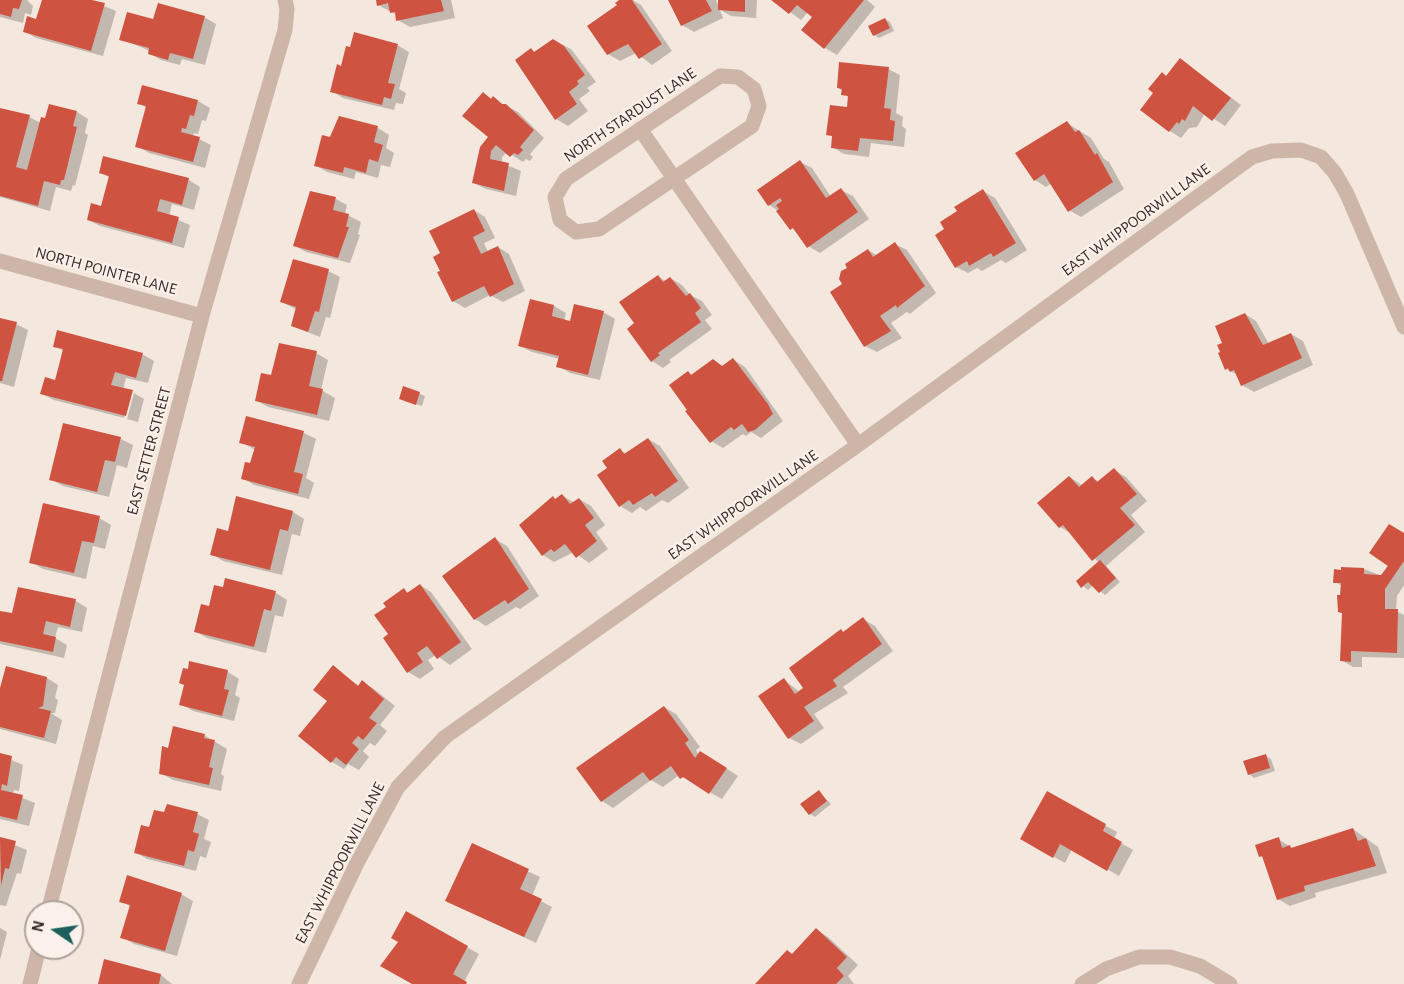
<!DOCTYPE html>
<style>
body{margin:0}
#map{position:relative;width:1404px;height:984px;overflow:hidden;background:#f4e7dd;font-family:"Alegreya Sans",sans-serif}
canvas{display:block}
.north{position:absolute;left:24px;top:900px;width:60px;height:60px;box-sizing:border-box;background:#fbf1ea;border:2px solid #ada29c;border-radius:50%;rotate:283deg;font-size:16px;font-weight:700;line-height:24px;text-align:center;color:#392c28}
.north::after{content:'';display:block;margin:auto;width:21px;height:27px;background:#1b5e5b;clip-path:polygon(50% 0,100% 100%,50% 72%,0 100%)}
</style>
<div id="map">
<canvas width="1404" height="984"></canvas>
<div class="north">N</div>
</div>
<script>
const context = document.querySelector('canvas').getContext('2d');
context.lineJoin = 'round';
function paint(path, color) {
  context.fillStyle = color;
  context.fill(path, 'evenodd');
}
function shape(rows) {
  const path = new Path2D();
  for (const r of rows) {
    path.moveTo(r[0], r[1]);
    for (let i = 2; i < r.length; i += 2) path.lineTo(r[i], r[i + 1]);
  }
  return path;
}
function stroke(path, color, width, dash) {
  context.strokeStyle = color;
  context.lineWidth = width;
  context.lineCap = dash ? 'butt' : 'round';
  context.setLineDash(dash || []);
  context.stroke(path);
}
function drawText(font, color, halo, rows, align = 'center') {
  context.font = font + ' "Alegreya Sans",sans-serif';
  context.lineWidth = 4.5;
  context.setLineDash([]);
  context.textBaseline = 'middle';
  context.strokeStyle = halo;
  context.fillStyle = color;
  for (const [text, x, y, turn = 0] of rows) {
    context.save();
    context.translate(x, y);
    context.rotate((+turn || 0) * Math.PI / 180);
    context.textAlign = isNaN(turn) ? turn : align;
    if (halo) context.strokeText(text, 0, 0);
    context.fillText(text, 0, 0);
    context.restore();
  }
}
const shadow = shape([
 [0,0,27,0,33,6,31,15,25,13,23,23,0,17],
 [43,0,90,0,116,11,103,56,36,38,24,31,38,21],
 [377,0,451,0,455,18,410,27,398,20,397,15,378,5],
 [625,0,633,0,641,5,672,51,652,65,636,53,620,61,608,54],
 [671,0,716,0,723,18,694,32,682,25],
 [720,0,757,0,756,18,731,16,719,9],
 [774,0,867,0,875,7,837,55,825,48,814,17,808,12,801,20],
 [204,17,216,24,205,65,182,59,180,65,161,60,149,53,150,51,121,39,154,20],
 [885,19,890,22,894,31,879,38,874,35],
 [553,40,571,49,596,82,587,88,590,91,579,99,588,111,568,126,556,119,531,50,536,53],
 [397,45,409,52,399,89,406,93,403,104,396,103,394,110,343,98,332,91,342,68],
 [1181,60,1241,105,1225,126,1205,113,1197,127,1189,128,1181,138,1170,131,1155,93],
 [888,69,900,75,896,113,903,117,902,126,906,129,904,147,871,143,869,157,844,154,832,147,833,137,828,134,848,108,849,98,838,87],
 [143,87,198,101,210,108,206,121,202,120,198,134,194,133,193,136,211,145,205,168,149,153,137,146,147,108,139,103],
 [483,94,518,112,544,138,530,154,533,157,530,161,526,159,523,162,507,152,502,157,502,163,521,171,516,196,486,189,474,183,490,137],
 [0,109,29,117,41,123,77,112,88,119,85,133,88,135,75,186,73,185,71,191,56,187,50,211,0,197],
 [340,117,378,128,389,135,386,148,394,153,390,167,381,165,378,178,356,172,354,179,327,172,315,165],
 [1067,123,1091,138,1104,159,1109,162,1124,189,1081,217,1069,210,1052,183,1046,187,1035,180],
 [104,158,189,180,200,187,194,210,172,204,169,216,190,225,184,248,100,226,88,220,102,208,110,178,100,172],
 [800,162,812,168,831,197,841,190,853,196,869,219,820,253,808,246,777,210,769,205],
 [983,191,995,198,1027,250,1006,263,1001,260,982,271,977,268,968,273,956,267,946,230,959,212],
 [336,199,347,205,345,214,361,222,358,234,360,235,350,263,306,252,295,246],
 [474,210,485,217,495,238,484,243,488,252,498,247,509,254,525,291,503,302,490,295,465,308,453,301,442,271,442,254],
 [895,244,907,250,936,293,910,314,907,312,891,323,902,338,877,352,865,346,844,285,868,250,878,256],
 [328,271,340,277,330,318,326,317,320,337,292,326,297,310,282,302],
 [658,277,666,281,670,278,682,285,690,295,702,301,712,315,705,320,712,329,669,360,671,362,663,368,652,361,636,323],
 [531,301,554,306,566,313,564,321,571,323,603,312,615,319,600,380,570,373,558,366,560,359,532,352,520,346],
 [1245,314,1256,321,1269,344,1291,334,1303,341,1313,365,1254,392,1242,385,1238,375,1226,369,1224,344],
 [0,320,16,324,28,330,14,387,0,383],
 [54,346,142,354,154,361,148,383,126,378,123,390,134,393,131,393,124,418,54,400,42,394,56,382,64,351],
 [316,353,328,360,321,390,335,398,329,421,268,407,256,400,272,377],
 [713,360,724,367,734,360,745,367,783,421,761,438,751,432,746,436,743,434,723,448,711,441,688,373,692,376],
 [404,388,425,396,422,406,406,401],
 [134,393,144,399,138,422,127,419],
 [247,418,304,433,316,439,306,478,314,483,309,499,254,485,243,478,251,465,255,450,241,442],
 [64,424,121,439,133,445,127,468,117,465,109,497,63,486,51,479],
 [648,439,660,446,689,488,668,503,662,500,646,511,640,507,632,513,620,506,609,468,620,450,627,454],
 [1114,470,1126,477,1147,501,1131,515,1145,532,1106,566,1120,582,1105,595,1093,585,1088,590,1078,582,1099,563,1072,534,1060,527,1070,477,1083,486,1092,478,1100,482],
 [563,496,575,503,579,499,591,506,605,525,596,532,608,549,589,563,574,552,554,562,543,555,557,500],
 [237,498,293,512,304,519,300,536,292,534,282,575,223,561,212,554,229,533],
 [99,518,111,525,105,549,93,546,86,579,43,569,31,562],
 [1404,534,1404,585,1397,596,1396,611,1404,615,1404,658,1362,657,1362,667,1353,667,1341,660,1344,614,1339,612,1342,586,1335,582,1364,569,1382,576],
 [495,539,507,546,539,596,520,609,516,607,486,626,475,619],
 [226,580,276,593,287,600,283,617,275,615,266,653,207,638,195,631,224,589],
 [420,585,431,592,472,649,450,665,436,655,428,660,434,669,420,679,408,672,390,635,388,607,404,590,409,593],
 [19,588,76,601,87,608,82,632,58,627,55,638,67,645,64,658,0,644,0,612,13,615],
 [863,619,875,626,893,651,843,687,848,693,814,714,824,728,801,744,789,738,784,680,800,692,805,688,841,631,844,633],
 [191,663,228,672,239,679,235,695,240,698,234,721,193,711,181,704],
 [333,667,359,686,363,682,374,689,395,706,380,725,387,731,375,746,370,743,363,751,369,757,359,770,348,764,344,769,332,762,300,736,329,701],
 [47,678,58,685,55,698,58,700,55,713,51,713,62,720,56,744,0,729,0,694],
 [664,707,676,714,700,747,696,750,699,755,712,759,738,776,722,799,679,775,663,787,651,780,613,808,602,801],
 [204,735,227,749,221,774,224,776,221,791,173,780,161,773,170,750],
 [0,755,23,765,19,791,14,790,13,794,35,803,29,826,0,819],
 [1266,756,1271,759,1275,771,1254,778,1249,774],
 [819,792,831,804,815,817,810,814],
 [1047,793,1117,832,1114,839,1133,850,1119,876,1072,849,1065,863,1022,839],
 [165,814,197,814,209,820,204,839,211,842,206,858,200,856,196,871,147,859,136,852,150,829],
 [1353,829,1378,847,1387,873,1315,893,1316,897,1290,906,1278,899,1264,858,1260,856,1278,839,1294,849],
 [0,839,27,850,21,874,17,873,6,906,0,905],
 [472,845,540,877,532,896,552,907,536,943,447,901],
 [181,894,193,901,177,956,134,944,122,937,131,907,121,901],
 [407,913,479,954,464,982,467,984,415,984,400,942],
 [0,928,7,932,0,960],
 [817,930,828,937,858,965,848,976,854,984,757,984,793,955],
 [161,975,172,984,100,984]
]);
const building = shape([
 [0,0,22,0,19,9,13,8,11,17,0,14],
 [42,0,92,0,105,3,91,51,23,32,27,16,36,19],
 [376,0,441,0,444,11,396,21,395,12,390,13,388,3,377,6],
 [619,0,632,0,662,44,639,59,628,44,607,55,587,26,617,5,615,3],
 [668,0,706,0,712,11,681,26],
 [718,0,745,0,745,12,718,10],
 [771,0,864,0,824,49,801,30,812,17,797,5,789,14],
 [158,3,205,16,193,59,170,53,168,60,148,54,149,48,119,40,127,12,153,19],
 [885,18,890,28,873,36,868,26],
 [354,32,398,44,388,83,395,84,391,99,384,97,382,105,330,92,337,64,341,66,346,46,350,47],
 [553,39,564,46,585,75,577,81,579,84,569,92,577,104,555,120,515,60,531,48,534,52],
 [1180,58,1231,98,1212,121,1193,106,1185,121,1182,119,1179,124,1177,122,1169,132,1140,110,1153,93,1148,89,1162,72,1166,76],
 [839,62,889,67,884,108,891,109,890,120,895,121,893,141,860,138,858,151,831,148,832,136,826,135,830,105,847,107,848,96,841,95,842,89,837,88],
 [142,85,198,100,194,116,190,115,186,129,182,128,181,132,200,137,193,162,135,147,146,106,137,104],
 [483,92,491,99,493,96,502,104,506,104,534,130,520,147,523,150,518,155,514,153,510,157,496,145,491,151,490,159,509,163,504,191,472,183,480,147,488,137,462,116],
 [49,104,77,111,73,126,77,127,64,180,61,180,60,185,44,181,38,206,0,196,0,108,30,115,16,167,27,170,41,117,45,118],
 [339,116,378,126,374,142,383,145,378,162,369,159,366,173,344,167,343,173,314,166,322,135,330,137],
 [1067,121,1075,132,1079,130,1095,155,1097,153,1113,182,1068,212,1044,174,1034,181,1015,153],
 [103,156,189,178,182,205,160,199,157,211,179,217,172,243,87,220,91,203,101,206,109,176,99,173],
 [800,160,826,198,841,188,858,212,807,248,793,228,790,230,776,211,779,209,776,205,782,201,780,198,768,206,757,190],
 [983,189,1016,243,993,257,991,253,969,266,967,261,955,268,935,235,944,229,940,222,957,211,954,207],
 [310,191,336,197,333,210,349,214,346,227,349,227,338,258,293,246],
 [474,209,485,231,473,237,481,254,498,246,514,284,490,297,484,286,452,302,437,272,440,271,433,257,440,253,429,231],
 [895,242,925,286,897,308,896,305,880,316,891,331,864,347,830,292,842,284,839,279,841,271,847,268,845,264,868,249,873,257],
 [293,259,329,269,319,312,315,311,308,332,291,326,296,307,280,302],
 [658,275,663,282,670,277,686,296,690,293,701,308,695,313,701,322,658,353,660,355,651,362,627,329,634,323,619,302],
 [530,299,554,305,552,316,570,321,574,304,604,311,588,375,556,367,559,356,518,346],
 [1245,313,1263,345,1291,333,1302,358,1241,386,1234,370,1230,372,1228,368,1225,370,1218,353,1220,352,1217,345,1222,343,1215,326],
 [0,318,17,322,2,381,0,381],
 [57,330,143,353,136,378,115,372,111,385,133,390,126,416,40,394,45,377,55,380,59,365,63,349,53,347],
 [279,343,317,351,309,386,323,389,317,415,255,401,261,373,271,375],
 [733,358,768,404,773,414,755,430,748,432,742,424,734,430,731,427,710,443,685,411,687,410,669,385,688,371,691,375,713,359,722,366],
 [403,386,420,392,416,405,399,399],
 [246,416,304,431,294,472,303,474,298,494,241,479,245,462,250,463,255,447,239,443],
 [63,423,121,437,115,462,105,460,97,492,49,480],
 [648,438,678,481,655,497,652,493,633,505,629,500,619,507,597,475,607,468,602,461,620,448,624,454],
 [1114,468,1137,494,1120,508,1135,525,1092,561,1063,525,1059,528,1037,503,1069,476,1079,487,1092,476,1097,482],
 [562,494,570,504,579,498,594,518,585,525,597,541,576,558,565,544,554,552,551,549,542,556,519,525,553,496,555,499],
 [236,496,293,511,288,531,280,529,270,570,210,555,217,528,228,531],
 [43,503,100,516,94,543,82,541,74,573,29,563],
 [1389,524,1404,533,1404,561,1385,589,1385,609,1398,609,1397,653,1351,651,1351,662,1340,661,1342,613,1338,612,1337,595,1340,595,1341,583,1333,583,1334,569,1341,570,1341,567,1364,568,1364,574,1381,575,1388,566,1369,553],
 [495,537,529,589,508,604,505,600,474,620,442,576],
 [1100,560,1116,578,1099,593,1088,582,1081,588,1076,581],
 [225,578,276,591,271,611,264,609,254,647,194,632,201,604,209,606,214,585,223,587],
 [420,584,461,642,437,659,427,646,417,653,423,662,407,673,383,638,388,634,374,615,386,607,383,603,404,588,407,593],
 [18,587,76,599,70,627,46,621,43,634,56,637,53,652,0,641,0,611,12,613],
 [863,617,882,644,833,680,837,686,804,707,814,721,788,739,758,696,784,678,795,694,803,688,789,668,841,629,843,632],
 [189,661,228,670,224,689,229,690,222,716,179,705,184,685,179,683,183,668,188,669],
 [333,665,358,686,362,680,384,699,369,718,377,723,363,740,358,736,352,743,359,749,346,765,336,757,331,763,298,736,327,701,313,690],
 [6,666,47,677,43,706,38,708,51,711,44,738,0,727,0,688],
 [664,706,689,740,685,743,695,758,700,751,727,768,709,794,683,777,680,779,671,766,650,781,643,772,601,802,576,768],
 [173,726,205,734,204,738,215,740,209,767,213,768,209,785,159,774,162,746,168,748],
 [0,753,12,756,7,786,2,784,1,790,23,795,17,820,0,816],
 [1266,754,1270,768,1248,775,1243,761],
 [819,790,827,801,809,815,800,804],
 [1047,791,1106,824,1103,831,1122,842,1107,871,1060,844,1053,858,1020,839],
 [167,804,198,812,193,832,199,834,194,852,188,850,184,866,134,853,141,825,149,827,154,810,164,812],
 [1353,828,1358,841,1366,838,1376,866,1304,886,1305,891,1277,900,1262,856,1259,857,1255,845,1279,837,1282,848,1290,845,1291,848],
 [0,837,16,841,9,869,5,868,1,886],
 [472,843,529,869,520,889,542,899,524,937,445,901],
 [127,875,182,893,165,951,120,938,130,905,119,902],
 [406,911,468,946,453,974,467,982,466,984,412,984,380,966,398,942,391,938],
 [816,928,847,957,837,968,844,976,836,984,755,984,787,950,792,954],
 [104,959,161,974,159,984,98,984]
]);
const minor = shape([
 [720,76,738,77,754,89,759,106,752,126,599,229,576,232,560,220,555,197,566,179,720,76],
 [640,129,858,445],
 [0,261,202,316],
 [48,912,202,316,285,30,287,9,285,0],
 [30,984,39,948],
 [299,984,356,865,398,787,445,737,858,445,1252,157,1272,151,1301,150,1321,157,1335,173,1347,194,1404,327],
 [1082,984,1106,969,1139,957,1170,957,1200,966,1230,984]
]);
const streetNames = [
 ["NORTH STARDUST LANE",630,115,-34],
 ["EAST WHIPPOORWILL LANE",1136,220,-36],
 ["NORTH POINTER LANE",106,271,15],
 ["EAST SETTER STREET",149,451,-75],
 ["EAST WHIPPOORWILL LANE",743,505,-35],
 ["EAST WHIPPOORWILL LANE",340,863,-63]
];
paint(shadow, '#0003');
paint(building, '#ce5441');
stroke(minor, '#cdb5a8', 15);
drawText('16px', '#392c28', '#fbf1ea', streetNames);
</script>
